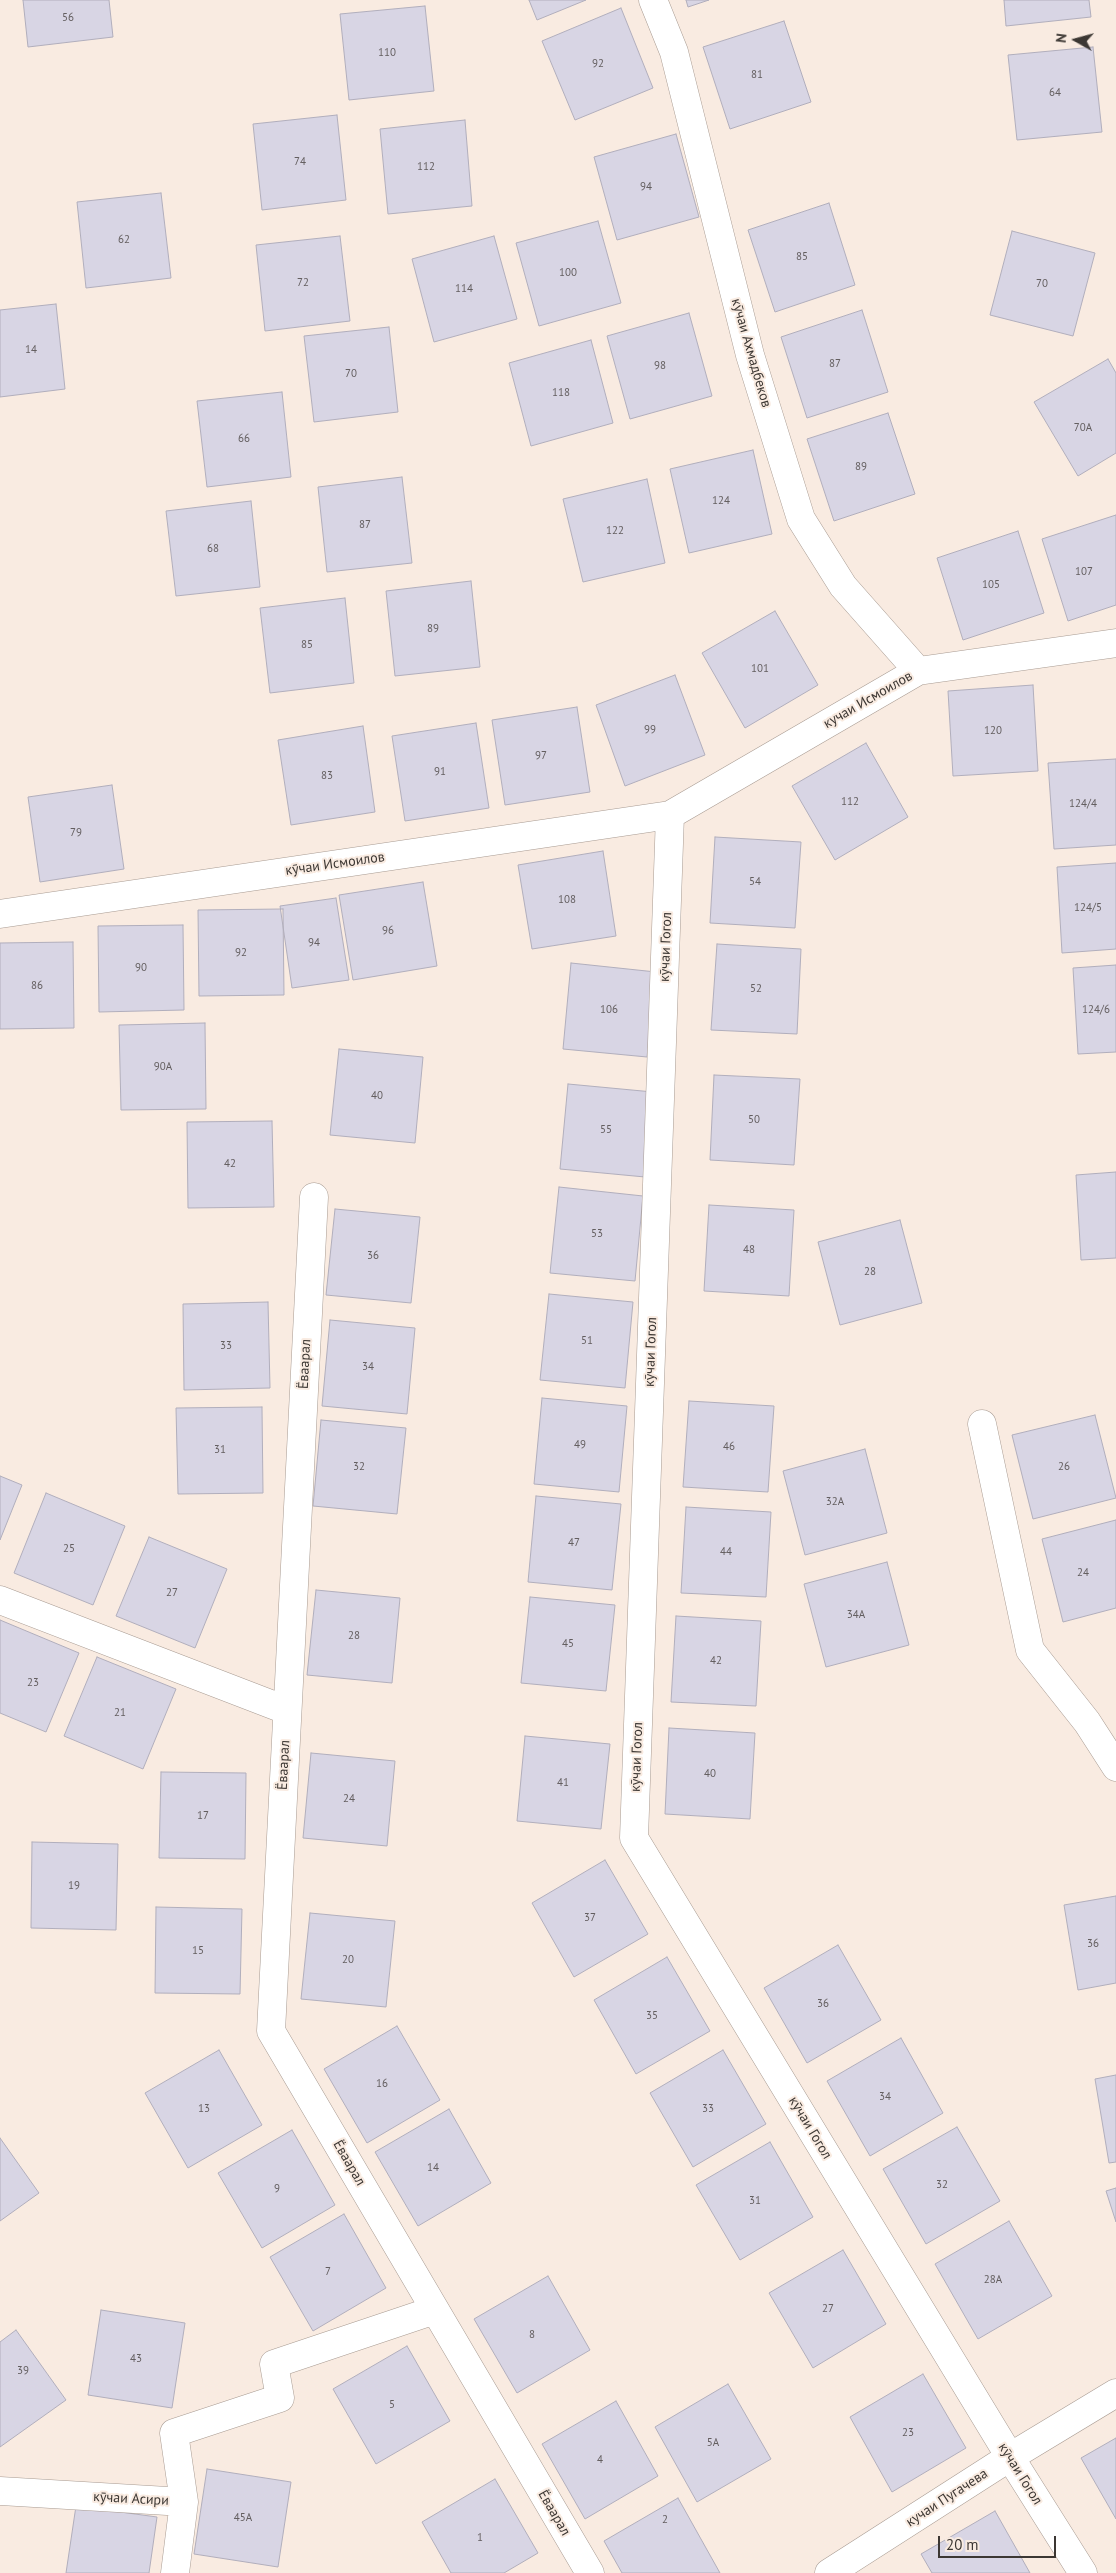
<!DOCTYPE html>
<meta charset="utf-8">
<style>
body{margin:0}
#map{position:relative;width:1116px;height:2573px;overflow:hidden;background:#f9ebe1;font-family:"PT Sans",sans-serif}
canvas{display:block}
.north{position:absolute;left:1051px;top:15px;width:50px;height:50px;-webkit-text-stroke:4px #f9ebe1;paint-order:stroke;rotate:277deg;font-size:14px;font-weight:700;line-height:20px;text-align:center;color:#3c3733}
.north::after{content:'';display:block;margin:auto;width:18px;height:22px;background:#3c3733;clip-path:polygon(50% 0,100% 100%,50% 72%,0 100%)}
.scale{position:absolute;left:938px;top:2536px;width:118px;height:22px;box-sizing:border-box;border:2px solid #3c3733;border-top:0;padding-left:6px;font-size:15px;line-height:18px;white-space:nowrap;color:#3c3733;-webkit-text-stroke:4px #f9ebe1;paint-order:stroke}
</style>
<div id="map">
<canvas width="1116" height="2573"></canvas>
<div class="north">N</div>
<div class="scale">20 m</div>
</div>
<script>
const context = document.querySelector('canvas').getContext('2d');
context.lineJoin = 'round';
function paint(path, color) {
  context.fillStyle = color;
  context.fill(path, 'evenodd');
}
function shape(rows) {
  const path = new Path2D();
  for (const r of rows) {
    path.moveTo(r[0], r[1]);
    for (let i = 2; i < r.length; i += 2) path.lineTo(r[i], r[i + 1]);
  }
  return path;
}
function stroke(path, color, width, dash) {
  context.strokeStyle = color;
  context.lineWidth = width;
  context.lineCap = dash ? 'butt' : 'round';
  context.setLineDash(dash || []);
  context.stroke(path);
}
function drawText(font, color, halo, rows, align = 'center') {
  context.font = font + ' "PT Sans",sans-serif';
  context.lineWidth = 4;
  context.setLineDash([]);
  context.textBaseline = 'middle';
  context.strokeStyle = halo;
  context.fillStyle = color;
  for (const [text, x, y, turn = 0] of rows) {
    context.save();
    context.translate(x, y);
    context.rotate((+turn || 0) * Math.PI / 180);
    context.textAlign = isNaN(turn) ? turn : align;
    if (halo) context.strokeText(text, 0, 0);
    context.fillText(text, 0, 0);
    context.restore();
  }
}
const building = shape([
 [23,0,109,0,113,37,28,47,23,0],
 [529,0,586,0,537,20,529,0],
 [686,0,709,0,688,7,686,0],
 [1004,0,1089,0,1091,17,1006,26,1004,0],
 [425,6,434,91,349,100,340,14,425,6],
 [621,8,653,88,575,120,542,41,621,8],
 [784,21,811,102,730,129,703,47,784,21],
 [1093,47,1102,132,1017,140,1008,55,1093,47],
 [337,115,346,200,262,210,253,124,337,115],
 [465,120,472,206,388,214,380,129,465,120],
 [676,134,699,217,617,240,594,157,676,134],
 [161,193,171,278,86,288,77,202,161,193],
 [829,203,855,285,775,312,748,230,829,203],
 [598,221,621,303,539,326,516,243,598,221],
 [1012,231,1095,253,1073,336,990,315,1012,231],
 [340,236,350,321,265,331,256,245,340,236],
 [494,236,517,319,434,342,412,259,494,236],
 [56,304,65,389,0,397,0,310,56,304],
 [862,310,888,392,807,418,781,337,862,310],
 [689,313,712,396,630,419,607,336,689,313],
 [389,327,398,412,314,422,304,336,389,327],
 [591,340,613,423,531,446,509,363,591,340],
 [1108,359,1116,373,1116,453,1078,476,1034,402,1108,359],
 [282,392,291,477,207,487,197,401,282,392],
 [888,413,915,494,834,521,807,439,888,413],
 [753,450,772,534,689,553,670,469,753,450],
 [402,477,412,563,327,572,318,487,402,477],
 [647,479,665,563,583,582,563,499,647,479],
 [251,501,260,587,176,596,166,511,251,501],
 [1116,515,1116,605,1068,621,1042,539,1116,515],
 [1018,531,1044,613,963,640,937,558,1018,531],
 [471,581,480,667,395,676,386,591,471,581],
 [345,598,354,683,270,693,260,608,345,598],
 [775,611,818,685,745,728,702,653,775,611],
 [675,675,705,755,625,786,596,705,675,675],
 [1033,685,1038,771,953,776,948,691,1033,685],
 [577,707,590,792,505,805,492,720,577,707],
 [476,723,489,808,405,821,392,736,476,723],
 [363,726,375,812,291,825,278,740,363,726],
 [866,743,908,817,835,860,792,786,866,743],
 [1116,759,1116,845,1054,849,1048,763,1116,759],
 [112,785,124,869,40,882,28,797,112,785],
 [715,837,801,842,795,928,710,923,715,837],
 [603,851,616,936,532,949,518,865,603,851],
 [1116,863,1116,949,1062,953,1057,867,1116,863],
 [423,882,437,966,353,980,339,895,423,882],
 [336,898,349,980,292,988,280,906,336,898],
 [283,909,284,995,199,996,198,910,283,909],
 [183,925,184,1010,99,1012,98,926,183,925],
 [73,942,74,1028,0,1029,0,943,73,942],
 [717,944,801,949,797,1034,711,1030,717,944],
 [571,963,656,972,647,1057,563,1049,571,963],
 [1116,965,1116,1052,1078,1054,1073,968,1116,965],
 [205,1023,206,1109,121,1110,119,1025,205,1023],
 [339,1049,423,1057,415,1143,330,1135,339,1049],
 [714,1075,800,1079,794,1165,710,1160,714,1075],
 [568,1084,653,1092,645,1177,560,1169,568,1084],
 [272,1121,274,1207,188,1208,187,1122,272,1121],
 [1116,1172,1116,1258,1081,1260,1076,1175,1116,1172],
 [559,1187,643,1196,635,1281,550,1273,559,1187],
 [709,1205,794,1210,789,1296,704,1291,709,1205],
 [335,1209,420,1217,411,1303,326,1295,335,1209],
 [900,1220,922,1303,840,1325,818,1242,900,1220],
 [549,1294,633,1302,625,1388,540,1380,549,1294],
 [268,1302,270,1388,184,1390,183,1304,268,1302],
 [330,1320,415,1328,407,1414,322,1406,330,1320],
 [542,1398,627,1406,619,1492,534,1484,542,1398],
 [689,1401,774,1406,768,1492,683,1487,689,1401],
 [262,1407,263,1493,178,1494,176,1408,262,1407],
 [1095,1415,1116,1498,1033,1519,1012,1435,1095,1415],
 [321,1420,406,1428,397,1514,313,1506,321,1420],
 [865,1449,887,1533,805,1555,783,1471,865,1449],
 [0,1476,22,1485,0,1540,0,1476],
 [46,1493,125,1526,93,1605,14,1573,46,1493],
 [536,1496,621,1504,612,1590,528,1582,536,1496],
 [686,1507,771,1512,766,1597,681,1593,686,1507],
 [1116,1520,1116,1608,1063,1622,1042,1539,1116,1520],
 [149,1537,227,1569,195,1648,116,1616,149,1537],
 [887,1562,909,1645,826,1667,804,1584,887,1562],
 [316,1590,400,1598,392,1683,307,1675,316,1590],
 [530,1597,615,1605,606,1691,521,1683,530,1597],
 [676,1616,761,1621,756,1706,671,1702,676,1616],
 [0,1620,79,1653,46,1732,0,1713,0,1620],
 [97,1657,176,1689,143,1769,64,1736,97,1657],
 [669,1728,755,1733,750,1819,665,1814,669,1728],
 [525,1736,610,1744,601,1829,517,1821,525,1736],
 [311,1753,395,1761,387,1846,303,1838,311,1753],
 [161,1772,246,1773,245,1859,159,1858,161,1772],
 [32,1842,118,1844,116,1930,31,1928,32,1842],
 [605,1860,648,1934,574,1977,532,1903,605,1860],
 [1116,1896,1116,1983,1078,1990,1064,1905,1116,1896],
 [156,1907,242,1909,240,1994,155,1993,156,1907],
 [310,1913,395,1921,386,2007,301,1999,310,1913],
 [838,1945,881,2020,807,2063,764,1988,838,1945],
 [667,1957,710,2031,636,2074,594,2000,667,1957],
 [397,2026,440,2100,367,2143,324,2069,397,2026],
 [901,2038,943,2113,870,2156,827,2081,901,2038],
 [219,2050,262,2125,188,2168,145,2093,219,2050],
 [723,2050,766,2124,693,2167,650,2093,723,2050],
 [1116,2075,1116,2162,1109,2163,1095,2079,1116,2075],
 [449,2109,491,2183,418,2226,375,2152,449,2109],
 [957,2127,1000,2201,926,2244,883,2169,957,2127],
 [292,2130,335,2205,262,2248,218,2173,292,2130],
 [0,2138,39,2193,0,2221,0,2138],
 [770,2142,813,2217,740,2260,696,2185,770,2142],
 [1116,2188,1116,2222,1106,2191,1116,2188],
 [344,2214,386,2288,313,2331,270,2257,344,2214],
 [1009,2221,1052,2296,978,2339,935,2264,1009,2221],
 [843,2250,886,2324,813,2368,769,2293,843,2250],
 [548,2276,590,2350,517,2393,474,2319,548,2276],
 [101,2310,185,2323,172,2408,88,2395,101,2310],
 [16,2330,66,2400,0,2447,0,2342,16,2330],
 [407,2346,450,2421,376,2464,333,2389,407,2346],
 [923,2374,966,2448,892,2492,850,2417,923,2374],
 [728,2384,771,2459,697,2502,655,2427,728,2384],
 [616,2401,658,2476,585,2519,542,2444,616,2401],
 [1116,2438,1116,2519,1081,2458,1116,2438],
 [207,2469,291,2482,278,2567,194,2554,207,2469],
 [495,2479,538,2553,504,2573,451,2573,422,2522,495,2479],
 [678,2498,720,2573,622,2573,604,2541,678,2498],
 [76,2506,157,2517,149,2573,66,2573,76,2506],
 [995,2511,1030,2573,932,2573,921,2554,995,2511]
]);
const minor = shape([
 [653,0,674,52,750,355,801,519,843,586,918,671],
 [670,815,634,1838,1010,2457,1083,2573],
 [0,914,670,815,918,671,1116,643],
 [314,1197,271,2031,590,2573],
 [982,1424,1030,1650,1087,1722,1116,1767],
 [0,1600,286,1710],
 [0,2491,184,2502,175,2573],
 [184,2502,174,2433,280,2398,274,2364,435,2310],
 [829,2573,1010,2457,1116,2393]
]);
const numberNames = [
 ["56",68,18],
 ["110",387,53],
 ["92",598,64],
 ["81",757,75],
 ["64",1055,93],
 ["74",300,162],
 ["112",426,167],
 ["94",646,187],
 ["62",124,240],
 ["85",802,257],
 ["100",568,273],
 ["72",303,283],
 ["70",1042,284],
 ["114",464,289],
 ["14",31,350],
 ["87",835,364],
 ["98",660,366],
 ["70",351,374],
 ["118",561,393],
 ["70А",1083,428],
 ["66",244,439],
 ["89",861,467],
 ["124",721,501],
 ["87",365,525],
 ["122",615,531],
 ["68",213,549],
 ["107",1084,572],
 ["105",991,585],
 ["89",433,629],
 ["85",307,645],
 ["101",760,669],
 ["99",650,730],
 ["120",993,731],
 ["97",541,756],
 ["91",440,772],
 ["83",327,776],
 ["112",850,802],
 ["124/4",1083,804],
 ["79",76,833],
 ["54",755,882],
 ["108",567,900],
 ["124/5",1088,908],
 ["96",388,931],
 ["94",314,943],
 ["92",241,953],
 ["90",141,968],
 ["86",37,986],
 ["52",756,989],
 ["106",609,1010],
 ["124/6",1096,1010],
 ["90А",163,1067],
 ["40",377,1096],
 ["50",754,1120],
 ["55",606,1130],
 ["42",230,1164],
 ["53",597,1234],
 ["48",749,1250],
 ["36",373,1256],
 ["28",870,1272],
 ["51",587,1341],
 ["33",226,1346],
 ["34",368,1367],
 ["49",580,1445],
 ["46",729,1447],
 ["31",220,1450],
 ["32",359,1467],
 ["26",1064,1467],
 ["32А",835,1502],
 ["47",574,1543],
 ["25",69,1549],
 ["44",726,1552],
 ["24",1083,1573],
 ["27",172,1593],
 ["34А",856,1615],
 ["28",354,1636],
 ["45",568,1644],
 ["42",716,1661],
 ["23",33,1683],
 ["21",120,1713],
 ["40",710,1774],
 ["41",563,1783],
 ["24",349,1799],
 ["17",203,1816],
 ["19",74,1886],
 ["37",590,1918],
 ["36",1093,1944],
 ["15",198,1951],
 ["20",348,1960],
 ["36",823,2004],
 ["35",652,2016],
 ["16",382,2084],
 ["34",885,2097],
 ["13",204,2109],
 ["33",708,2109],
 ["14",433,2168],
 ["32",942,2185],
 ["9",277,2189],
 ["31",755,2201],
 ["7",328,2272],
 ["28А",993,2280],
 ["27",828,2309],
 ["8",532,2335],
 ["43",136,2359],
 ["39",23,2371],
 ["5",392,2405],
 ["23",908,2433],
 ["5А",713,2443],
 ["4",600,2460],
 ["45А",243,2518],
 ["2",665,2520],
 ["1",480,2538]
];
const streetNames = [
 ["кӯчаи Ахмадбеков",751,353,74],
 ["кучаи Исмоилов",868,700,-30],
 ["кӯчаи Исмоилов",335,864,-8],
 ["кӯчаи Гогол",666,947,-88],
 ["кӯчаи Гогол",651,1352,-88],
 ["Ёваарал",305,1364,-87],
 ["кӯчаи Гогол",637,1757,-88],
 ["Ёваарал",284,1765,-87],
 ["кӯчаи Гогол",810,2128,59],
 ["Ёваарал",349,2163,60],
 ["кӯчаи Гогол",1020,2474,58],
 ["кучаи Пугачева",947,2498,-33],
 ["кӯчаи Асири",131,2499,3],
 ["Ёваарал",554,2513,60]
];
paint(building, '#d8d5e4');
stroke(building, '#b1aebc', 1);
stroke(minor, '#a89b92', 29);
stroke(minor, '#fff', 28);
drawText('11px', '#635e5f', null, numberNames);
drawText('14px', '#3c3733', '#f9ebe1', streetNames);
</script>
